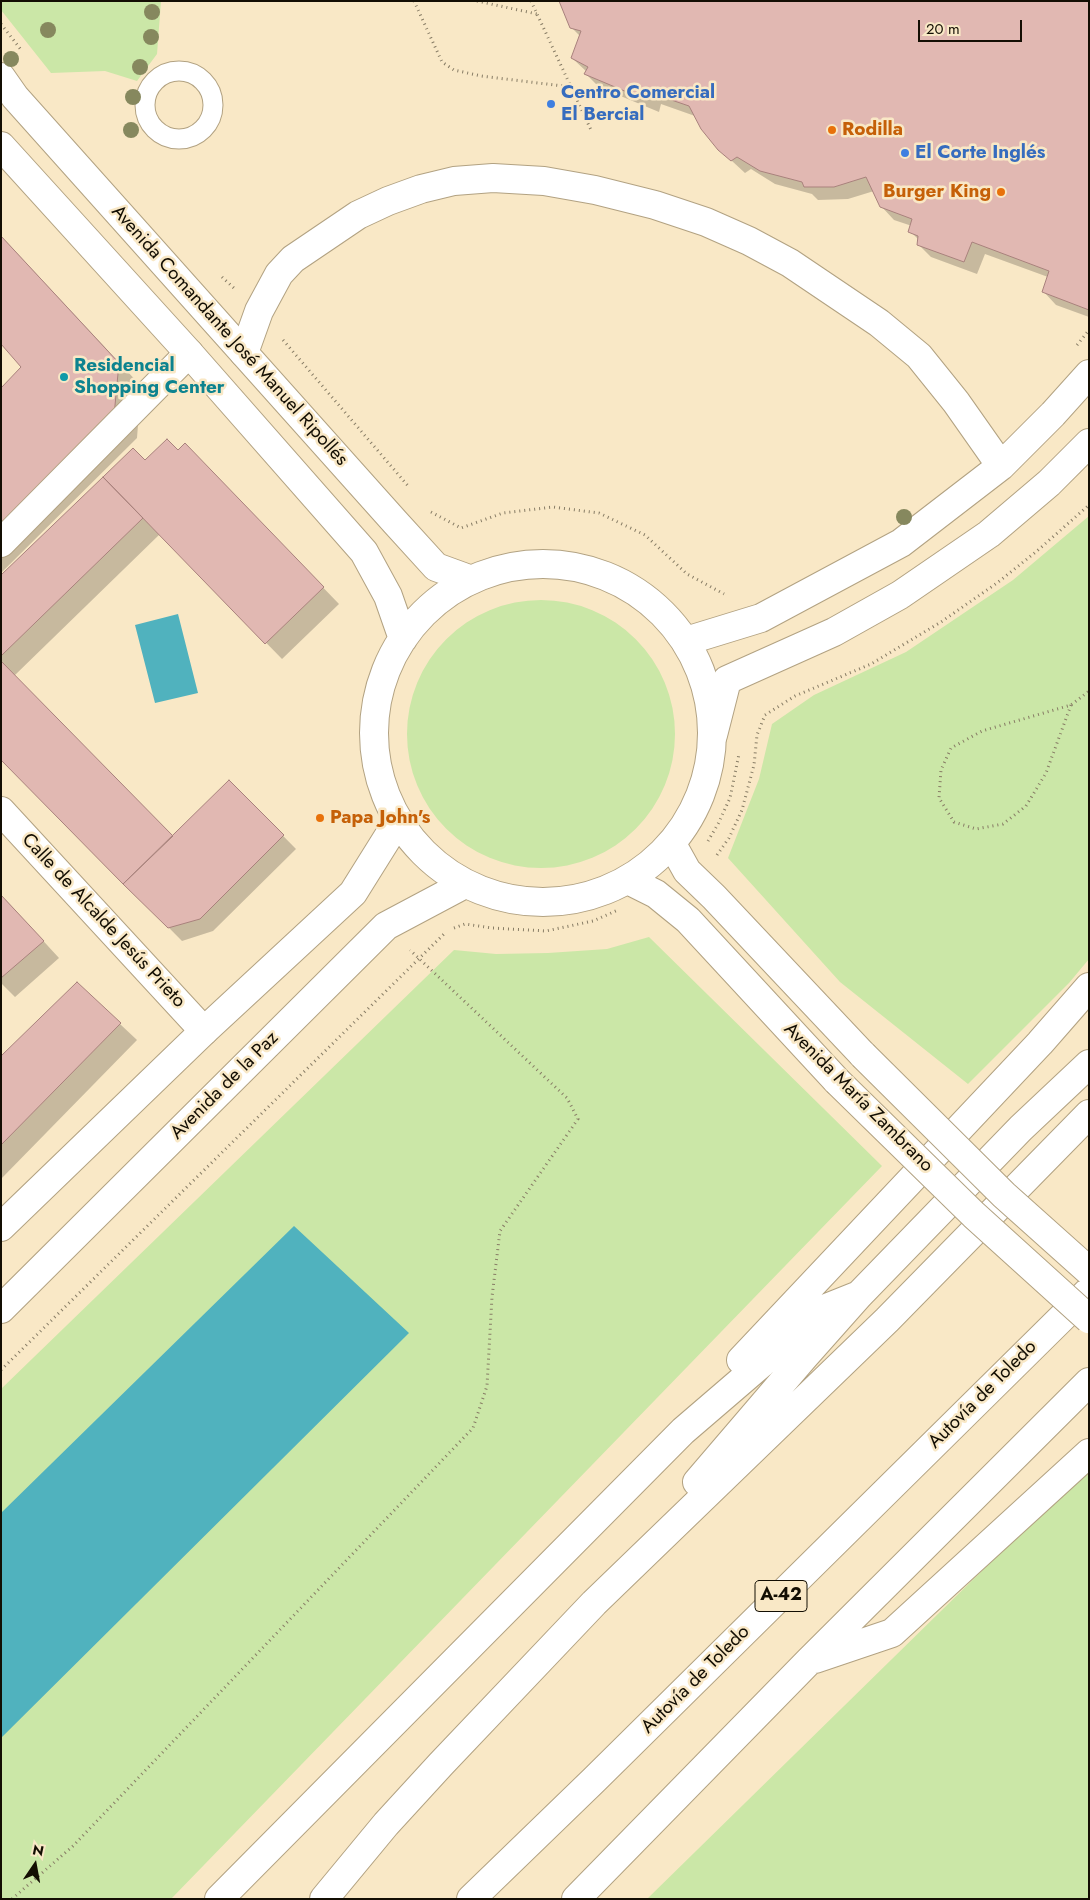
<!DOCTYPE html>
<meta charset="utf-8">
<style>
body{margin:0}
#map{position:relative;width:1090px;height:1900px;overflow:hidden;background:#f9e8c6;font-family:Jost,sans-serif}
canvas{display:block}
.frame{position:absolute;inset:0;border:2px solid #130e03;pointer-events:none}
.north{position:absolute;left:10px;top:1840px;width:50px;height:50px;-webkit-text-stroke:4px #f9e8c6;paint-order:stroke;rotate:12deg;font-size:14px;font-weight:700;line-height:20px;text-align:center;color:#130e03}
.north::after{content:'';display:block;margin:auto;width:18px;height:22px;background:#130e03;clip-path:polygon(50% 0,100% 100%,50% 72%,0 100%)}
.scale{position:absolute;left:918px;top:20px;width:104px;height:22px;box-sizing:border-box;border:2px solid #130e03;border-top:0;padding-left:6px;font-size:15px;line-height:18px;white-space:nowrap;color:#130e03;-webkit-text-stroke:4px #f9e8c6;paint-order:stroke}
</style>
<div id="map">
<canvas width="1090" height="1900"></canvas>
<div class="frame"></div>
<div class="north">N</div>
<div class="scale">20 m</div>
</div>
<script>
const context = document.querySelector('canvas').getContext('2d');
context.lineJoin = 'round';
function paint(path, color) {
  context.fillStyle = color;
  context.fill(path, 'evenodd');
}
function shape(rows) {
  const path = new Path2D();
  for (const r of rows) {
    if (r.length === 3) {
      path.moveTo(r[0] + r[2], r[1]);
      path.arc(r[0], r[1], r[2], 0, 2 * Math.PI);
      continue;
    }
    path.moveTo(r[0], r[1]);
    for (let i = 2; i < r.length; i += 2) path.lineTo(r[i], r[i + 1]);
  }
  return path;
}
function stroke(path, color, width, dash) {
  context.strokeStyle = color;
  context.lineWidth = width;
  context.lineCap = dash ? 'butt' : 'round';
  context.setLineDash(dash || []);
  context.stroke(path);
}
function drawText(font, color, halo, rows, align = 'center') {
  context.font = font + ' Jost,sans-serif';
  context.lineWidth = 5;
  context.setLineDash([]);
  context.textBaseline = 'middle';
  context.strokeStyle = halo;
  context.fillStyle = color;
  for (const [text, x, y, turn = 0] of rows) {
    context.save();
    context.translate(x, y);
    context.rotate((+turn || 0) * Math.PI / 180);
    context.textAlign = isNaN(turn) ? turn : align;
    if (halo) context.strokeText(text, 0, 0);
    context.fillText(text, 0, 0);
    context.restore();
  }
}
const green = shape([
 [1,1,161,1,157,54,137,81,105,71,51,73,1,10],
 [1089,516,1089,959,1069,983,968,1084,840,982,728,858,759,779,772,724,814,695,906,652,1013,580],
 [541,734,134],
 [649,937,882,1166,171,1899,1,1899,1,1389,454,950,496,954,548,953,607,949],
 [1089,1466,1089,1899,647,1899]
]);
const water = shape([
 [178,614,198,693,155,703,135,625],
 [294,1226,409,1333,1,1738,1,1513]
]);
const shadow = shape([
 [1089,1,1089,317,1056,305,1044,292,1048,277,985,254,977,274,931,257,918,244,919,240,910,231,912,226,894,220,881,206,874,191,848,199,818,200,812,194,775,184,751,169,745,173,719,149,695,116,661,104,659,112,599,87,586,74,587,72,572,58,580,36,571,27],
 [1,236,141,386,137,438,1,573,1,390,23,367,1,342],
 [178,451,202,462,339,604,282,659,160,534,14,676,173,837,229,781,296,849,213,931,182,941,1,758,1,577,145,462],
 [1,895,59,958,15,997,1,983],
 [120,1024,137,1040,1,1179,1,1058]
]);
const building = shape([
 [559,1,1089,1,1089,310,1042,292,1049,271,972,242,964,262,917,245,918,236,908,232,912,219,880,207,866,177,834,187,804,187,802,182,760,171,737,157,731,161,718,150,701,129,689,106,648,92,646,100,584,74,588,67,571,58,581,31,570,28,559,1],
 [1,236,119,363,114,416,1,528,1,388,21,367,1,344,1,236],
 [167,439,178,450,185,443,324,587,265,644,103,477,133,448,145,460,167,439],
 [103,477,143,518,1,656,1,575,103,477],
 [1,661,173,836,123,884,1,760,1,661],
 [229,780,284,835,200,919,168,928,123,884,229,780],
 [1,895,44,941,1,978,1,895],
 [77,982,121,1023,1,1145,1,1056,77,982]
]);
const path = shape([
 [414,1,442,62,454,70,481,76,571,87],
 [477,1,537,14],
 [531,1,591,130],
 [1,24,22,51],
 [222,277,236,290],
 [283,340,409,487],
 [1077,345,1089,330],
 [431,512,461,528,503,513,553,507,599,513,645,535,687,574,724,594],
 [1071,705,1046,773,1026,806,1003,824,976,829,954,822,939,798,941,770,951,748,982,731,1071,705,1089,691],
 [708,841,718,824,730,798,739,754],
 [717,855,729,838,742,810,754,765,757,735,765,715,795,696,871,664,941,622,997,583,1037,551,1089,505],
 [454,928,465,924,492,928,546,931,593,921,618,910],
 [1,1370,446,932],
 [12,1899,73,1846,473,1428,487,1386,492,1297,500,1231,578,1119,567,1098,410,950]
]);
const lane = shape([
 [179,105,34]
]);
const street = shape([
 [244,353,259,311,279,274,293,259,358,215,388,201,421,189,454,181,493,178,544,181,595,190,655,205,706,222,749,241,790,263,879,323,919,356,956,402,1001,466],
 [1,543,189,353],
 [686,641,761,618,901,543,1001,466,1053,414,1089,374],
 [713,735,727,680,834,632,900,595,989,534,1049,483,1089,443],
 [1,811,204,1031]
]);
const secondary = shape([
 [1,77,15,97,395,522,436,567,469,579],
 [1,146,189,353,364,552,388,596,403,639],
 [543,733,169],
 [672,844,687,871,714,897,863,1055],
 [628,880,656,894,688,920,837,1081],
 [1,1227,204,1031,353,893,398,821],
 [1,1309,386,926,465,884]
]);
const highway = shape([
 [741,1360,1040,1043,1089,987],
 [697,1482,804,1357,859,1295,1021,1128,1089,1064],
 [815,1659,892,1633,1089,1453],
 [219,1899,683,1431,761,1364,809,1315,859,1295],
 [324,1899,386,1824,441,1764,594,1603,887,1320,1089,1114],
 [471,1899,594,1780,1089,1291],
 [576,1899,809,1661,1089,1382]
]);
const secondaryBridge = shape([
 [863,1055,1004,1195,1089,1271],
 [837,1081,974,1215,1089,1319]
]);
const trees = [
 [152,12],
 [48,30],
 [151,37],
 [11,59],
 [140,67],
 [133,97],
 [131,130],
 [904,517]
];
const markers = [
 [551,104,5,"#3f7fe0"],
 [832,130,5,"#e8710a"],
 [905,153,5,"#3f7fe0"],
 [1001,192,5,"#e8710a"],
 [64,377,5,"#0f9aa8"],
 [320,818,5,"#e8710a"]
];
const shields = [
 [781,1596,52]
];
const shieldNames = [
 ["A-42",781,1596]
];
const shopNames = [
 ["Centro Comercial",561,93],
 ["El Bercial",561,115],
 ["El Corte Inglés",915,153]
];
const foodNames = [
 ["Rodilla",842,130],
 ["Burger King",991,192,"right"],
 ["Papa John's",330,818]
];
const streetNames = [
 ["Avenida Comandante José Manuel Ripollés",229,336,48],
 ["Calle de Alcalde Jesús Prieto",103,921,47],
 ["Avenida de la Paz",225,1086,-45],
 ["Avenida María Zambrano",858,1098,45],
 ["Autovía de Toledo",983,1395,-45],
 ["Autovía de Toledo",696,1680,-45]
];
const cultureNames = [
 ["Residencial",74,366],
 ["Shopping Center",74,388]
];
paint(green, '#cbe7a7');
paint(water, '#50b2be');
paint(shadow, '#0003');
paint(building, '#e1b8b2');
stroke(building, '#a8817c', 1);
stroke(lane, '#b2a282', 21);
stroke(street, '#b2a282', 30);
stroke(secondary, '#b2a282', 30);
stroke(highway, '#b2a282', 30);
stroke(path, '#877c65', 3, [1, 4]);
stroke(lane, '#fff', 19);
stroke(street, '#fff', 28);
stroke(secondary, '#fff', 28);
stroke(highway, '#fff', 28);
stroke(secondaryBridge, '#b2a282', 30, []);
stroke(secondaryBridge, '#fff', 28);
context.fillStyle = '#86885e';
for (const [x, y] of trees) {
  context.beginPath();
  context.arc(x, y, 8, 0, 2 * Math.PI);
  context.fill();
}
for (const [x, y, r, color] of markers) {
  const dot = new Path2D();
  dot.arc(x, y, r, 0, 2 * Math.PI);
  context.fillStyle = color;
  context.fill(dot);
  stroke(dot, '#f9e8c6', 2);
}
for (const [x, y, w] of shields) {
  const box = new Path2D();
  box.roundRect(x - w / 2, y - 15.5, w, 31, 4);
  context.fillStyle = '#f9e8c6';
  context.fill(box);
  stroke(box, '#130e03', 1);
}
drawText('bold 18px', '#130e03', null, shieldNames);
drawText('bold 19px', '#366cbe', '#f9e8c6', shopNames, 'left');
drawText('bold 19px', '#c56008', '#f9e8c6', foodNames, 'left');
drawText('19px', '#130e03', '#f9e8c6', streetNames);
drawText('bold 19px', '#0d838f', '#f9e8c6', cultureNames, 'left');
</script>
